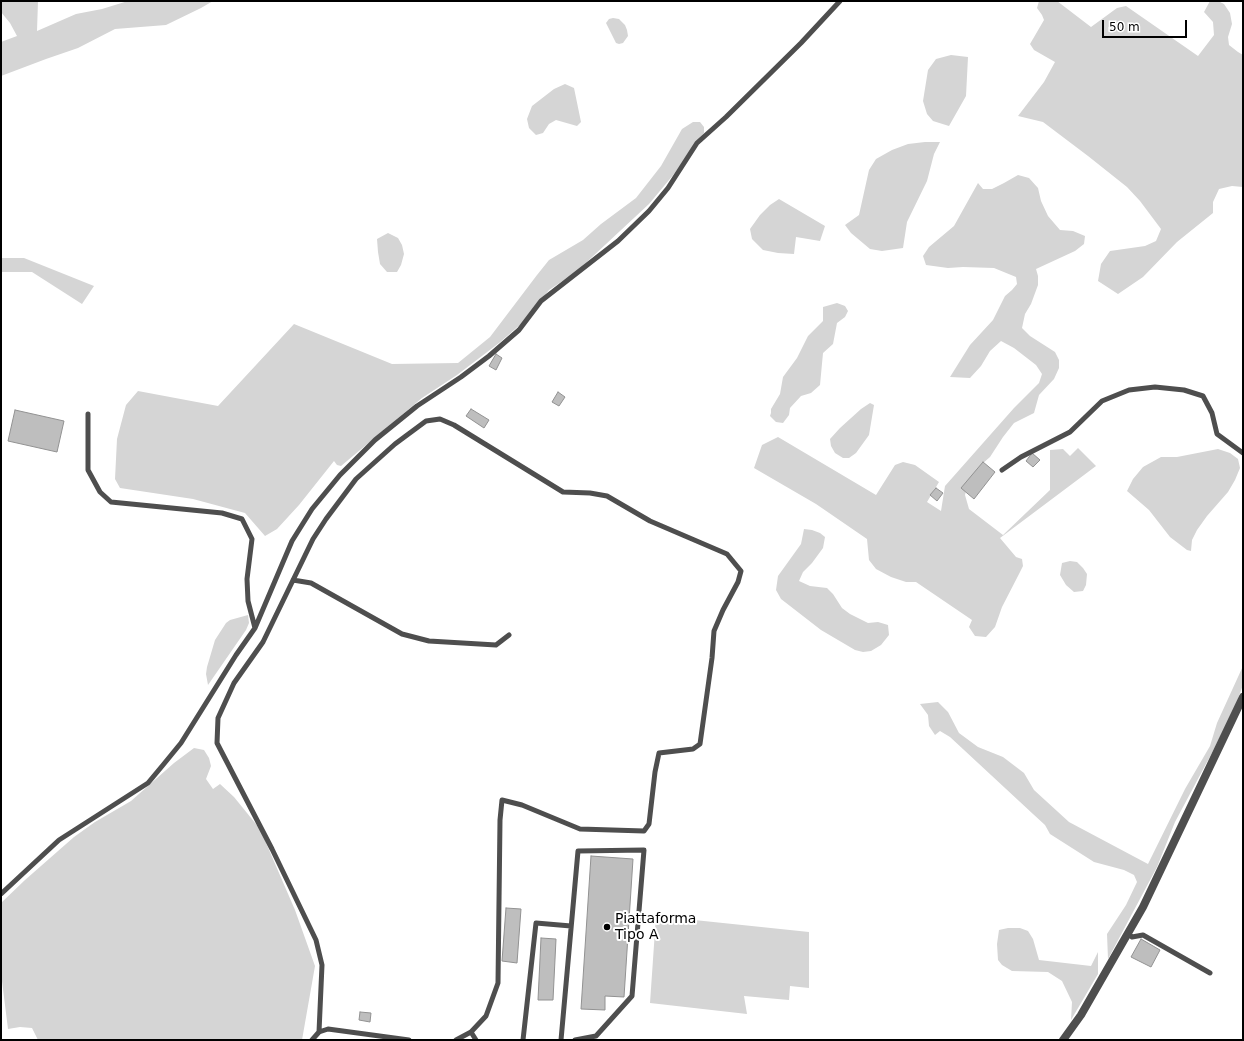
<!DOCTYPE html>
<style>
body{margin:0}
#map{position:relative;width:1244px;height:1041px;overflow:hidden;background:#fff;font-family:"DejaVu Sans",sans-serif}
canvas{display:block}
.frame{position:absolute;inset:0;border:2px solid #000;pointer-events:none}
.scale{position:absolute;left:1102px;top:20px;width:85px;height:18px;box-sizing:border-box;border:2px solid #000;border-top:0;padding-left:5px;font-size:12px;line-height:14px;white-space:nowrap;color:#000;-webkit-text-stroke:3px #fff;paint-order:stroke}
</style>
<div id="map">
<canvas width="1244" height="1041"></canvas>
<div class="frame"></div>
<div class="scale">50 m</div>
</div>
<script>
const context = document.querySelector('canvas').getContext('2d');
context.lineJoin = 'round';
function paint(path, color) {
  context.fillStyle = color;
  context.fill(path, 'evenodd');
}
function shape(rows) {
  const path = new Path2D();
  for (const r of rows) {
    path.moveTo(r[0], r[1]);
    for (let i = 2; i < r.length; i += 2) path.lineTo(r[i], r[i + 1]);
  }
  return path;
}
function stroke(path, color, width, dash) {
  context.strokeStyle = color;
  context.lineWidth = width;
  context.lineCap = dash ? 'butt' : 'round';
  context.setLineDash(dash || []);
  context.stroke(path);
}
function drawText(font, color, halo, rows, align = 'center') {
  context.font = font + ' "DejaVu Sans",sans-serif';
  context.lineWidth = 4;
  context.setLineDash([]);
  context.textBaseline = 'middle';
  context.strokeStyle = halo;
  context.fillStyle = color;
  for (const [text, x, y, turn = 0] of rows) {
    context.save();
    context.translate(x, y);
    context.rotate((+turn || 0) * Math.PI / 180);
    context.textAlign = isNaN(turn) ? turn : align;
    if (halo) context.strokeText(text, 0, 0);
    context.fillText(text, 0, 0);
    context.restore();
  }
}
const green = shape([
 [1,1,38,1,37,31,76,14,102,9,128,1,213,1,201,8,166,25,115,29,78,48,46,59,1,76,1,42,17,36,10,23,1,12],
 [1039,1,1057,1,1091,27,1117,8,1126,6,1198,56,1214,35,1213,22,1204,12,1210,1,1218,1,1224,4,1230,13,1232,24,1228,37,1229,45,1238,52,1243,55,1243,187,1232,186,1219,189,1213,202,1213,213,1177,242,1143,277,1118,294,1098,281,1101,264,1110,251,1145,246,1156,241,1161,229,1140,201,1127,187,1088,156,1043,122,1018,116,1044,82,1055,62,1034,50,1030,44,1044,20,1042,15,1037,8],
 [613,18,619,19,625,25,627,30,628,36,623,43,619,44,616,43,606,23,609,19],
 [951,55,968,57,966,96,949,126,933,121,927,114,923,101,928,70,936,59],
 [565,84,574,88,581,122,577,126,556,120,549,124,543,133,536,135,529,128,527,119,532,106,554,89],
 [693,122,700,122,704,127,704,133,694,145,674,174,649,204,576,272,549,290,521,324,499,343,457,375,422,398,341,466,337,465,334,461,299,505,277,529,265,536,245,513,193,499,120,488,115,479,117,439,126,405,138,391,218,406,294,324,392,364,458,363,490,337,537,275,549,260,583,240,601,224,636,198,661,166,682,129],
 [925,142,940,142,934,154,927,181,907,222,903,248,882,251,870,249,851,233,845,225,859,215,869,170,876,159,892,150,908,144],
 [1018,175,1029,178,1038,188,1041,201,1048,216,1060,230,1073,231,1085,236,1084,244,1075,251,1036,269,1038,276,1038,285,1031,304,1025,314,1022,328,1030,336,1055,352,1059,360,1059,368,1054,379,1039,395,1034,413,1014,423,1003,437,990,457,982,464,967,487,965,495,969,509,1003,535,1050,490,1050,450,1063,449,1070,456,1078,448,1096,466,1000,538,1016,557,1022,559,1023,566,1019,574,1002,607,995,627,986,637,975,636,969,627,972,620,916,582,906,582,891,577,876,569,869,560,867,539,816,504,754,468,762,445,778,437,876,495,895,465,903,462,915,465,939,482,927,502,941,511,945,486,1014,408,1039,383,1042,374,1036,365,1014,348,1001,341,990,351,981,366,970,378,950,377,970,345,993,320,1005,296,1012,290,1017,284,1016,277,994,268,963,267,948,268,926,265,923,256,929,247,954,226,978,183,983,189,992,189,1004,183],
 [779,199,825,226,820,241,796,237,794,254,778,253,763,250,752,239,750,229,760,215,770,205],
 [388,233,398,238,402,245,404,254,401,265,397,272,387,272,380,264,378,252,377,239],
 [1,258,24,258,94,286,82,304,32,272,1,272],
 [837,303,845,306,848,311,845,317,837,323,833,344,823,353,820,385,811,393,801,396,790,408,789,415,783,423,776,422,770,416,771,413,771,409,780,394,783,377,797,358,808,336,823,321,823,307],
 [870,403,874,405,869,435,856,453,849,458,843,458,835,453,831,446,830,439,840,428,861,409],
 [1218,449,1230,453,1238,459,1240,468,1235,480,1228,492,1207,516,1197,530,1192,540,1191,551,1187,550,1170,537,1149,510,1127,491,1133,479,1143,467,1161,457,1177,457],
 [804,529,812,530,820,533,825,537,823,548,812,563,803,572,799,581,810,586,827,588,833,594,842,608,850,614,868,623,878,622,888,625,889,635,881,645,871,651,863,652,855,650,821,630,781,599,776,590,778,576,801,544],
 [1070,561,1077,562,1083,568,1087,574,1086,585,1083,591,1074,592,1066,585,1060,575,1062,563],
 [248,615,249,623,246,630,208,685,206,674,207,667,215,640,226,623,230,620],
 [1243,666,1243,685,1236,704,1215,747,1175,822,1157,867,1108,959,1107,934,1126,905,1137,882,1134,875,1124,870,1094,862,1050,834,1045,825,1033,814,950,737,940,731,935,735,929,726,928,715,920,704,938,702,948,712,959,733,978,747,1003,757,1024,773,1034,790,1069,822,1148,864,1185,789,1210,746,1217,723],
 [194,748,204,750,209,758,211,766,206,779,213,789,220,784,234,797,260,829,295,910,315,966,302,1040,38,1040,32,1028,20,1027,8,1029,1,973,1,903,25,880,74,837,95,822,131,801,174,763],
 [656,916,809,932,809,988,790,986,789,1000,744,996,747,1014,650,1003],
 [1008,928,1020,928,1028,931,1033,939,1039,960,1091,966,1098,952,1098,974,1071,1020,1072,1002,1062,981,1048,972,1012,971,1002,965,998,960,997,944,999,930]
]);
const building = shape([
 [496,354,502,358,496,370,489,366,496,354],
 [558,392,565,397,559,406,552,402,558,392],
 [471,409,489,420,484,428,466,416,471,409],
 [15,410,64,421,57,452,8,441,15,410],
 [1032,453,1040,460,1033,467,1026,461,1032,453],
 [983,462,995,472,974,499,961,488,983,462],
 [936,488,943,493,937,501,930,495,936,488],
 [591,856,633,859,624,997,605,996,605,1010,581,1009,591,856],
 [506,908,521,909,517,963,502,961,506,908],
 [541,938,556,939,553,1000,538,1000,541,938],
 [1141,939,1160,950,1151,967,1131,957,1141,939],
 [360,1012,371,1013,370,1022,359,1020,360,1012]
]);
const lane = shape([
 [88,414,88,470,100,492,111,502,222,513,242,519,252,539,247,579,248,601,255,628],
 [1002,470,1021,457,1070,432,1102,401,1129,390,1155,387,1184,390,1203,396,1212,413,1217,434,1243,453],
 [293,580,311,583,402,634,429,641,496,645,509,635],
 [1,894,59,840,148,783,163,765,181,743,236,655,255,628,292,541,312,509,340,475,375,440,417,406,461,377,489,356,519,330,541,301,618,241,649,211,668,188,697,143,726,117,801,43,840,1],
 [1128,934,1132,937,1143,935,1210,973],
 [319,1032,322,965,316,940,272,849,217,743,218,718,234,683,263,642,313,539,326,519,356,479,395,444,426,421,440,419,454,425,563,492,590,493,607,496,650,521,727,554,741,571,738,582,723,610,714,631,712,658,700,744,693,749,659,753,655,772,649,824,644,831,580,829,522,805,502,800,500,820,498,983,486,1016,471,1032,456,1040],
 [471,1032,476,1040],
 [312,1040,319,1032,328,1029,409,1040],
 [523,1040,536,923,571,926],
 [561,1040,578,851,644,850,632,996,596,1036,575,1040]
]);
const street = shape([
 [1063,1040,1081,1015,1143,907,1243,697]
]);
const markers = [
 [607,927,4,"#000"]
];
const poiNames = [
 ["Piattaforma",615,919],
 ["Tipo A",615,935]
];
paint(green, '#d5d5d5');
paint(building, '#bebebe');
stroke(building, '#929292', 1);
stroke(lane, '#4e4e4e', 5);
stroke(street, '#4e4e4e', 8);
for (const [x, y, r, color] of markers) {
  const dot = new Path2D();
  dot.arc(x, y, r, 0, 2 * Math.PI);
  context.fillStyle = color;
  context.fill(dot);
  stroke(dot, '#fff', 1.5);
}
drawText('14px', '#000', '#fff', poiNames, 'left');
</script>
